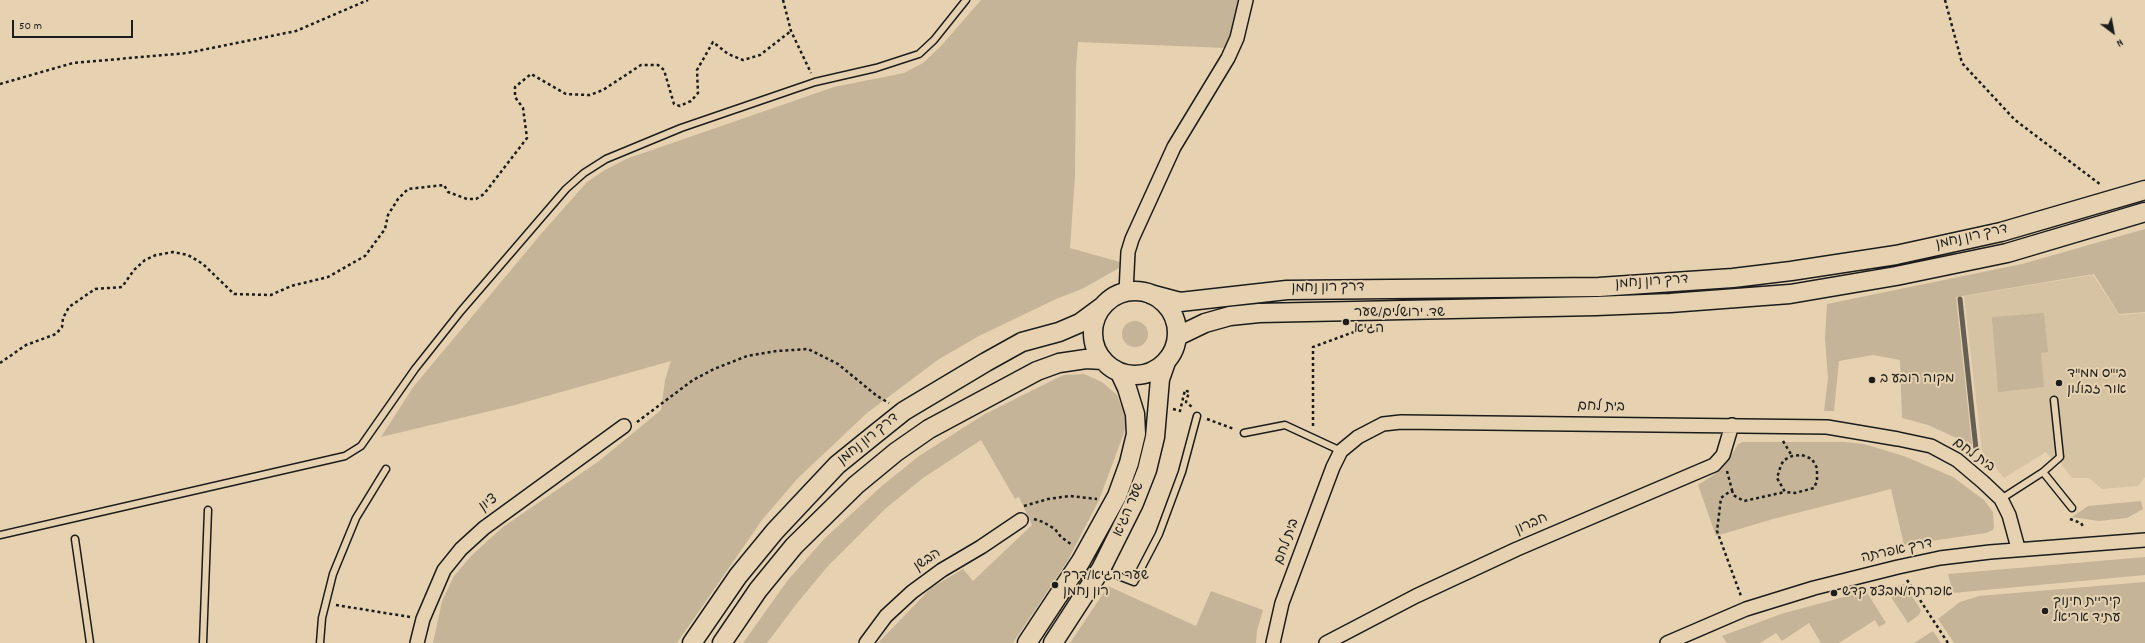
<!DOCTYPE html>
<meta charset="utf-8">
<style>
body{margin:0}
#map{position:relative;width:2145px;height:643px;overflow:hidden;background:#e6d2b0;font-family:Dekko,sans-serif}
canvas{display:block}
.north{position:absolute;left:2093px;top:12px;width:40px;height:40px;-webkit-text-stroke:3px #e6d2b0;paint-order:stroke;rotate:148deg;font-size:11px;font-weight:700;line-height:16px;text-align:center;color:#1c1c1c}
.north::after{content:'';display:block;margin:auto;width:14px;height:18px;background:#1c1c1c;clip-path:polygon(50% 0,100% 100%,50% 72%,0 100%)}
.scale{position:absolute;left:12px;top:20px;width:121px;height:18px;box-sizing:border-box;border:2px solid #1c1c1c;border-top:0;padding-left:5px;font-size:12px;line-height:14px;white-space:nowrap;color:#1c1c1c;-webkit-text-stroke:3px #e6d2b0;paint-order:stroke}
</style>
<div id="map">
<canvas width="2145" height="643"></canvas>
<div class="north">N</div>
<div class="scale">50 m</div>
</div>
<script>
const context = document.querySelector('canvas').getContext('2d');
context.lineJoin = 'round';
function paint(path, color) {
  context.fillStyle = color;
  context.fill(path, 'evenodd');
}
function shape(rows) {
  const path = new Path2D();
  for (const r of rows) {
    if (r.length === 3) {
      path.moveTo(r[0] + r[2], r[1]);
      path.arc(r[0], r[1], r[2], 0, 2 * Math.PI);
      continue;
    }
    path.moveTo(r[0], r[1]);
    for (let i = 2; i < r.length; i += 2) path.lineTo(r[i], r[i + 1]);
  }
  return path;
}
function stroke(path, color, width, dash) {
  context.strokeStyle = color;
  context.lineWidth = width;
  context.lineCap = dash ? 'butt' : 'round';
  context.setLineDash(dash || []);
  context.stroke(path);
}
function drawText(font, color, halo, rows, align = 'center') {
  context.font = font + ' Dekko,"Playpen Sans Hebrew",sans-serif';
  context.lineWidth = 4;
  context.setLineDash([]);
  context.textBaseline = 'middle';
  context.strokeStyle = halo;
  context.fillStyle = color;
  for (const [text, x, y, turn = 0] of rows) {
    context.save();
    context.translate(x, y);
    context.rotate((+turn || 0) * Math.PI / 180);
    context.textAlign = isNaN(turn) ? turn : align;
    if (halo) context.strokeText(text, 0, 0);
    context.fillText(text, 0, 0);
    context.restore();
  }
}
const built = shape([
 [2093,275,2119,315,2145,313,2145,477,2138,486,2102,489,2089,478,2072,478,2055,456,2051,458,2046,452,2004,478,1982,451,1964,296]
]);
const green = shape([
 [981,0,1241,0,1233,35,1226,48,1078,42,1076,68,1075,176,1070,248,1120,262,1119,268,1082,289,1056,299,979,336,939,359,867,413,797,479,762,520,677,643,433,643,442,601,454,576,472,555,503,527,599,461,661,410,665,380,671,361,515,405,381,437,414,386,541,234,587,182,605,170,626,159,834,87,904,73,923,63,941,46],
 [2145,229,2145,312,2119,314,2094,274,1956,297,1972,445,1928,425,1902,418,1900,360,1873,355,1839,361,1834,411,1824,411,1828,378,1825,339,1827,304,2022,264],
 [2044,313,2048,352,2041,353,2044,387,1998,392,1992,317],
 [1135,334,13],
 [1084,374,1102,382,1117,395,1124,412,1126,423,1124,433,1099,500,1067,562,1013,643,878,643,931,588,963,569,973,581,1032,525,1019,497,1015,499,981,440,923,478,885,509,828,566,798,602,767,643,743,643,788,580,825,538,883,485,919,456,985,414,1053,380,1064,375],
 [1743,442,1844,442,1864,444,1904,456,1953,477,1984,500,1993,512,1994,527,1993,530,1986,533,1904,545,1891,489,1773,519,1716,536,1698,485,1715,474,1728,461,1738,444],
 [2141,501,2143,509,2127,518,2099,521,2072,517,2088,506],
 [2145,557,2145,575,1953,593,1948,574],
 [2145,582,2145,643,1954,643,1938,619,1960,602,1979,596],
 [1904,584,1921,610,1919,615,1908,623,1885,588],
 [1108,586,1196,626,1211,591,1263,610,1257,631,1256,643,1070,643],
 [1866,591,1886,623,1879,627,1875,620,1839,643,1821,643,1809,623,1782,641,1776,633,1760,643,1727,643,1722,636,1781,614],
 [1933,631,1941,643,1914,643]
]);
const stream = shape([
 [1960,299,1976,449]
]);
const path = shape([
 [783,0,791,31,811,73],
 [1945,0,1962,63,2015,120,2101,185],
 [0,84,73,63,187,53,296,31,368,0],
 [0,363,26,345,56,334,62,327,63,318,69,307,95,289,122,287,134,270,145,260,156,255,173,252,188,255,203,264,234,294,271,295,291,286,328,277,365,256,385,229,388,215,398,199,408,189,444,185,448,192,467,199,476,199,484,194,527,138,523,108,515,97,515,87,531,74,566,94,590,95,603,90,641,65,658,65,664,70,674,104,680,106,691,101,698,93,697,70,713,42,728,54,743,60,760,55,791,31],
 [1173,409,1180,411,1185,390,1189,392,1186,402,1192,407],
 [1207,419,1234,429],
 [637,422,693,380,714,369,747,356,777,351,808,349,838,364,877,396,889,403],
 [1313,426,1313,347,1362,329],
 [1783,441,1792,456],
 [1802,455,1812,459,1817,468,1817,481,1814,488,1795,493,1785,492,1777,478,1781,465,1784,460,1792,456,1802,455],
 [1727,471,1732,490,1721,498,1717,531,1741,596],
 [1732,490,1733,495,1744,501,1785,492],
 [1024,506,1048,499,1070,496,1097,499],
 [1034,519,1043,522,1055,529,1061,537,1072,545],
 [2070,519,2081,523,2084,528],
 [1907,580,1948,643],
 [336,605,410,617]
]);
const lane = shape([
 [1244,433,1285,425,1341,451],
 [2043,472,2072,508],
 [2001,499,2043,472,2060,457,2054,400],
 [0,535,345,456,361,446,415,369,461,311,566,189,584,173,606,159,681,128,815,82,876,68,919,54,934,40,966,0],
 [75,539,90,643],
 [1103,570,1134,582,1159,534,1182,472,1197,416],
 [203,643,208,510],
 [320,643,322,618,333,574,356,518,386,469]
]);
const street = shape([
 [1126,292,1128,252,1132,239,1174,147,1228,58,1237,38,1246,0],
 [417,643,423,619,444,570,461,549,484,528,624,426],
 [866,643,886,616,912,592,942,570,981,547,1021,520],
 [1273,643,1282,603,1333,467,1341,451,1358,437,1383,424,1401,422,1827,427,1898,439,1931,446,1957,460,1983,482,2001,499,2009,515,2018,548],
 [1326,643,1416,596,1517,549,1714,465,1723,455,1732,425],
 [1667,643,1746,609,1814,588,1898,567,1940,558,1990,552,2145,540]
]);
const secondary = shape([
 [1135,333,42],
 [1150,294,1180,302,1287,290,1599,287,1733,278,1791,271,1896,255,2001,232,2145,190],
 [1178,336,1205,323,1230,316,1259,313,1596,306,1670,303,1790,294,1896,276,2007,253,2145,212],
 [692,643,738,576,775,531,837,465,874,435,904,411,986,362,1022,342,1059,332,1080,323,1103,306],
 [722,643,758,590,794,546,856,485,896,452,929,429,1037,371,1059,363,1086,359,1103,360],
 [1027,643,1081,561,1117,496,1129,463,1136,434,1135,414,1127,388,1120,373],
 [1053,643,1101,569,1134,503,1147,470,1155,437,1160,379,1166,362]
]);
const markers = [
 [1346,322,4,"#1c1c1c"],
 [1872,380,4,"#1c1c1c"],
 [2059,383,4,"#1c1c1c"],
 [1055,585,4,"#1c1c1c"],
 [1834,593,4,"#1c1c1c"],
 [2045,611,4,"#1c1c1c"]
];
const streetNames = [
 ["דרך רון נחמן",1972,238,-13],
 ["דרך רון נחמן",1652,283,-4],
 ["דרך רון נחמן",1328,289,-1],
 ["בית לחם",1601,408,1],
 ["דרך רון נחמן",869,440,-39],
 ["בית לחם",1973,456,36],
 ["ציון",489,504,-36],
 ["שער הגיא",1130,510,-67],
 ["חברון",1532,525,-24],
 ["בית לחם",1288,542,-70],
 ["דרך אפרתה",1897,552,-12],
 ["הבשן",928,561,-34]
];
const poiNames = [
 ["שד. ירושלים/שער",1354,314],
 ["הגיא",1354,330],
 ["בי\"ס ממ\"ד",2067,375],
 ["אור זבולון",2067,391],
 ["מקוה רובע ב",1880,380],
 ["שער הגיא/דרך",1063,577],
 ["רון נחמן",1063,593],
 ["אפרתה/מבצע קדש",1842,593],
 ["קיריית חינוך",2053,603],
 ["עתיד אריאל",2053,619]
];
paint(built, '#d5c3a4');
paint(green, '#c5b498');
stroke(stream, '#665f53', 5);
stroke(lane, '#1c1c1c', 9);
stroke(street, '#1c1c1c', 16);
stroke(secondary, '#1c1c1c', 21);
stroke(path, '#1c1c1c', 2.5, [3, 3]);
stroke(lane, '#e6d2b0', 6);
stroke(street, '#e6d2b0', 13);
stroke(secondary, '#e6d2b0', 18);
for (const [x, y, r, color] of markers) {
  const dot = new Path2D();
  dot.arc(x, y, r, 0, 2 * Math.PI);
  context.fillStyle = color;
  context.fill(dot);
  stroke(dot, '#e6d2b0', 1.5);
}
drawText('14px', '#1c1c1c', '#e6d2b0', streetNames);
drawText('14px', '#1c1c1c', '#e6d2b0', poiNames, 'left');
</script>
